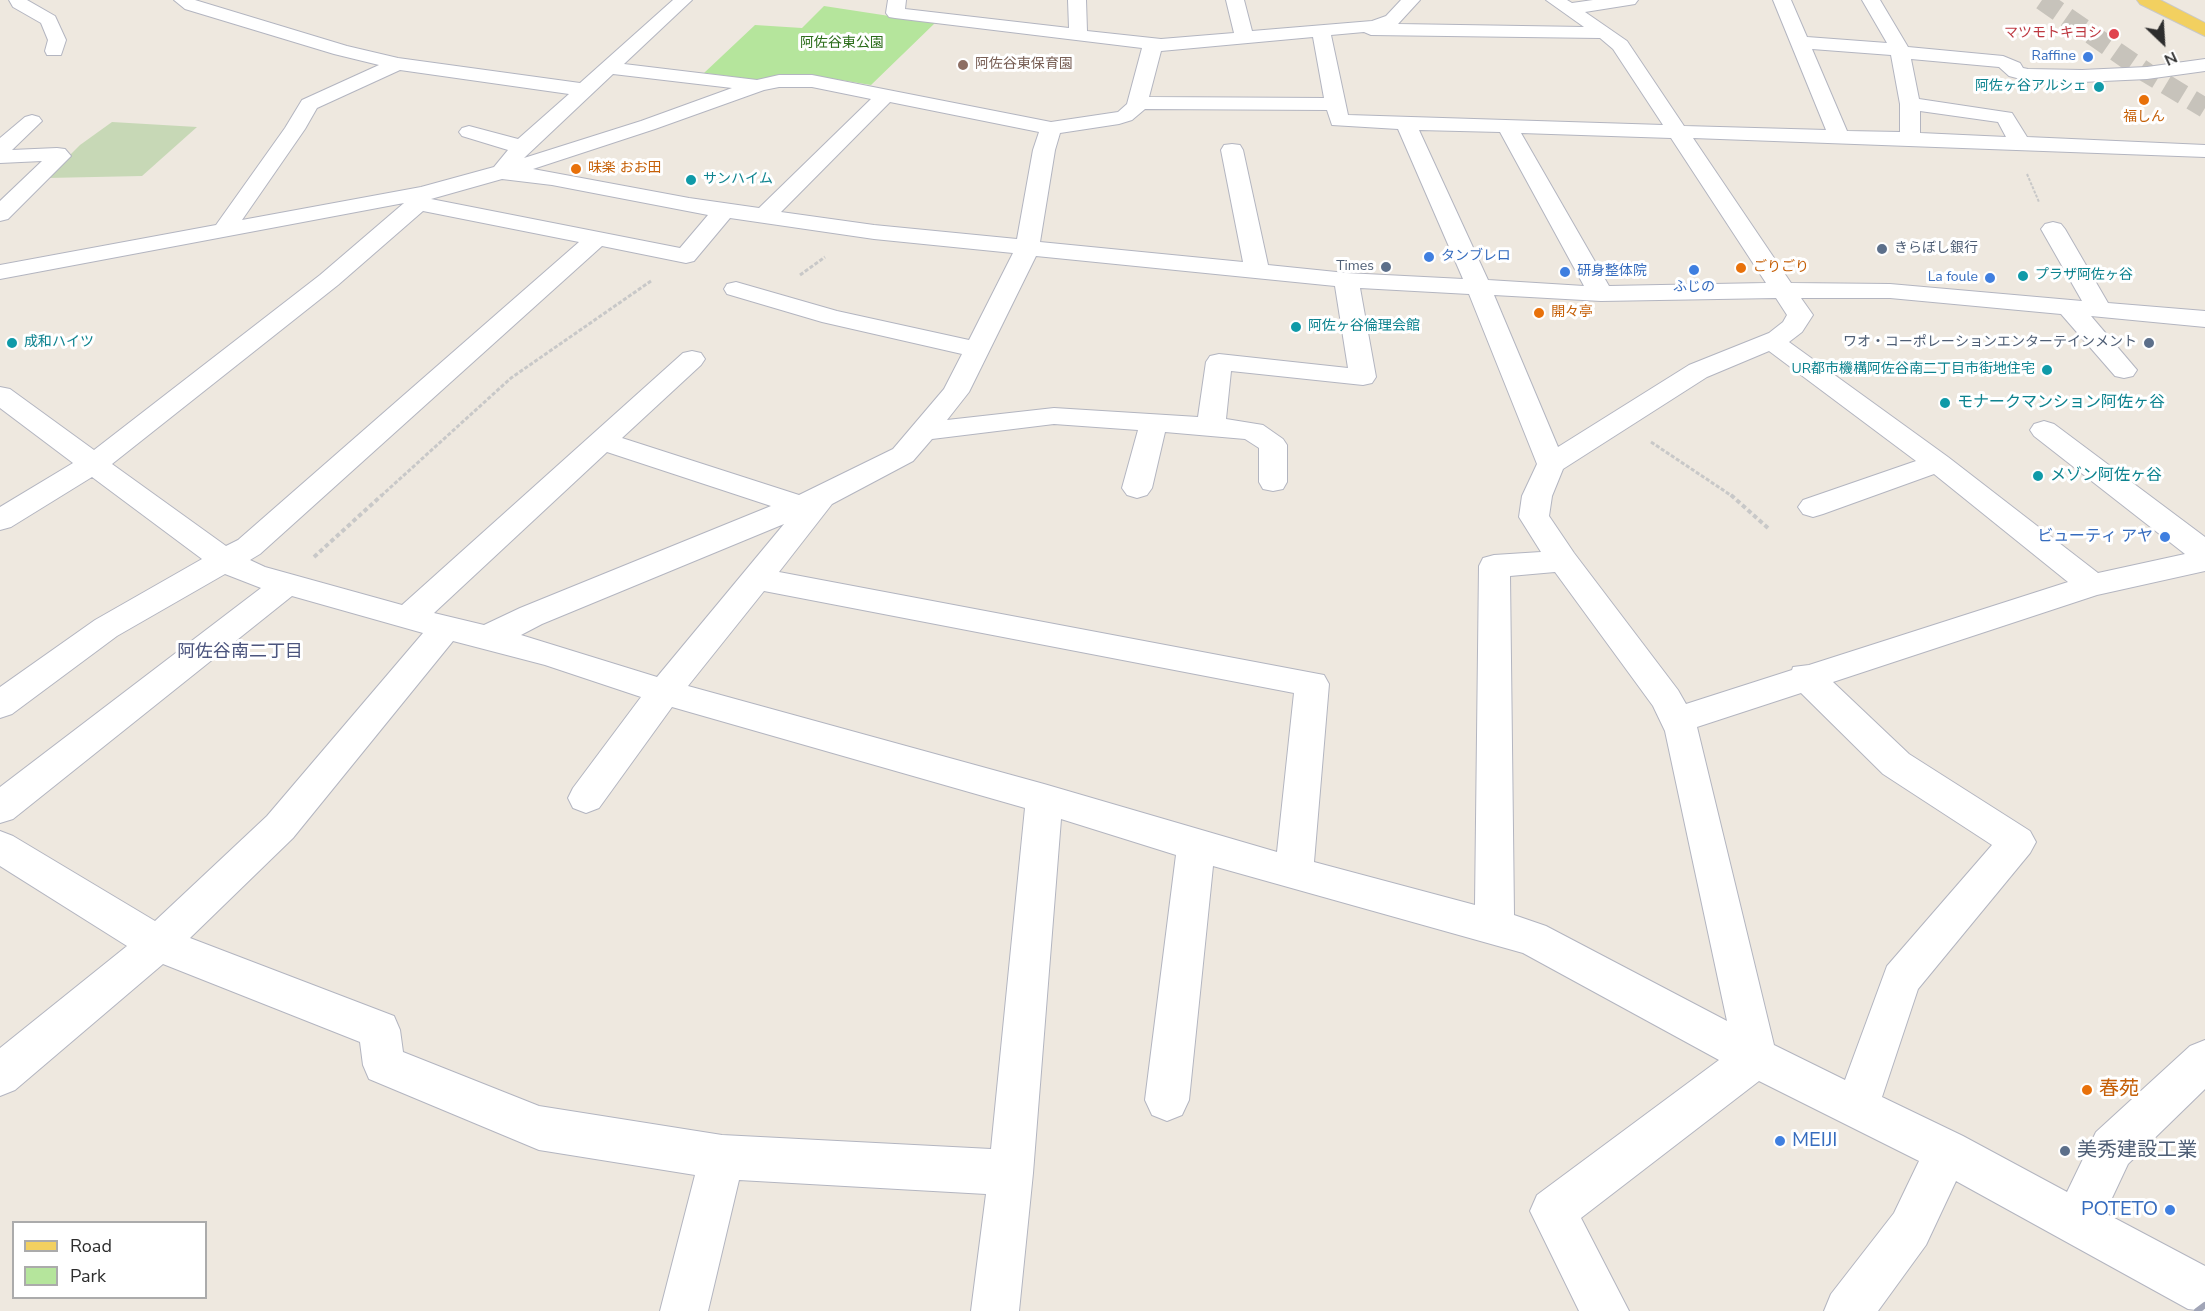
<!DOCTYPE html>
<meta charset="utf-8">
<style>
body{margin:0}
#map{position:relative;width:2205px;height:1311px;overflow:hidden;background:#eee8df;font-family:"Nunito Sans",sans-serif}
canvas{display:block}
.legend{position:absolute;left:12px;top:1221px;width:195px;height:78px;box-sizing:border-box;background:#fff;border:2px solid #ababab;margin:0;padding:8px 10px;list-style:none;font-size:18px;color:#2d2d2d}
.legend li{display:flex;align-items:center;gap:12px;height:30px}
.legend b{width:30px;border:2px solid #ababab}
.north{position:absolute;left:2133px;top:12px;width:60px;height:60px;-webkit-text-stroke:4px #fff;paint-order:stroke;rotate:155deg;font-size:16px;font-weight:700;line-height:24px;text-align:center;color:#2d2d2d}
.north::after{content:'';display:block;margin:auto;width:21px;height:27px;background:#2d2d2d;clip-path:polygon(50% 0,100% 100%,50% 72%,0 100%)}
</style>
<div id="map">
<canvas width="2205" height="1311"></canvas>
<ul class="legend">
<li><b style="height:8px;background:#f2d060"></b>Road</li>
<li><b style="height:16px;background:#b5e59c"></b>Park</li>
</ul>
<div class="north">N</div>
</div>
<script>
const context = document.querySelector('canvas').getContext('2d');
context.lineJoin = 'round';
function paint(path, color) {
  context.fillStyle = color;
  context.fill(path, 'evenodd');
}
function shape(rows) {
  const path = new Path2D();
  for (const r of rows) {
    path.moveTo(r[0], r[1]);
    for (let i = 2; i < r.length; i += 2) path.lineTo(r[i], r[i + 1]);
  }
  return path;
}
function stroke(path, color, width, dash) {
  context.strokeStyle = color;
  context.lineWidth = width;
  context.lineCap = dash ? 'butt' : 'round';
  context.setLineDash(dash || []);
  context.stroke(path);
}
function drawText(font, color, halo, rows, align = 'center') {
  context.font = font + ' "Nunito Sans","Noto Sans JP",sans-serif';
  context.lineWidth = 6;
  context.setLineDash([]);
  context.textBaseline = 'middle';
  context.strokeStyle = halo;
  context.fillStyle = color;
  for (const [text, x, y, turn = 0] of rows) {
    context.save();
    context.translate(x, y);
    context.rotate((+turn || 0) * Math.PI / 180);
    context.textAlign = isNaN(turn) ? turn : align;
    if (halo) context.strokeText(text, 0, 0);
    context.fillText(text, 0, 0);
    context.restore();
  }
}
const green = shape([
 [824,6,935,23,871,85,816,76,759,80,704,73,755,25,802,28]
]);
const cemetery = shape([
 [112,122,197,127,142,176,47,178,80,145]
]);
const minorTunnel = shape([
 [2042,0,2147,73,2205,108]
]);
const pathFar2 = shape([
 [2027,174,2039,202]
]);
const pathFar1 = shape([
 [800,275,825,257],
 [1651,442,1732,496],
 [381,496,511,378,651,281]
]);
const path = shape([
 [1731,495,1768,528],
 [314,557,382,495]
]);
const minor = shape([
 [9,0,27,0,55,16,66,40,61,55,47,55,45,51,48,40,41,23,13,7,9,0],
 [174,0,195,0,347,46,398,58,580,83,673,0,692,0,624,64,757,80,779,75,812,75,1051,122,1118,112,1127,104,1142,48,895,18,889,17,886,13,888,0,906,0,905,9,1069,28,1068,0,1086,0,1087,31,1161,39,1234,33,1226,0,1244,0,1252,31,1372,21,1386,16,1401,0,1420,0,1398,24,1584,27,1546,0,1567,0,1572,3,1593,0,1638,0,1635,4,1629,5,1585,12,1627,41,1684,126,1826,130,1773,0,1791,0,1807,37,1887,43,1862,0,1880,0,1908,47,2003,56,2020,63,2023,68,2028,69,2082,70,2147,67,2205,59,2205,71,2147,79,2082,82,2028,81,2009,76,1999,67,1911,59,1919,99,2012,113,2027,137,2205,145,2205,157,1693,138,1791,283,1890,284,2082,301,2041,229,2045,224,2053,222,2061,224,2065,229,2108,303,2205,311,2205,327,2091,316,2137,370,2133,376,2124,378,2115,376,2061,314,1890,298,1801,298,1813,315,1802,332,1789,342,1948,457,2098,573,2185,554,2034,436,2030,430,2034,424,2044,421,2054,424,2205,537,2205,571,2097,595,1833,682,1909,754,2030,831,2036,842,2030,853,1918,989,1882,1097,1963,1136,2067,1192,2096,1132,2190,1046,2205,1040,2205,1089,2128,1164,2105,1213,2205,1266,2205,1311,2188,1309,1956,1181,1926,1245,1878,1311,1824,1311,1831,1294,1894,1213,1919,1161,1759,1081,1581,1218,1629,1311,1579,1311,1530,1211,1537,1195,1719,1060,1523,953,1213,866,1189,1100,1182,1115,1167,1121,1152,1115,1145,1100,1176,855,1061,819,1033,1173,1019,1311,971,1311,986,1194,739,1180,708,1311,660,1311,695,1175,539,1150,369,1079,363,1065,360,1042,163,964,15,1090,0,1096,0,1048,127,946,0,866,0,831,13,836,155,921,267,816,423,633,292,596,13,819,0,823,0,787,261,588,225,574,117,636,12,714,0,718,0,687,95,620,202,559,92,477,11,527,0,530,0,507,73,463,0,408,0,387,10,389,94,450,320,275,404,203,0,279,0,265,216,225,285,128,302,100,379,65,334,54,185,9,174,0],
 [1364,32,1371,35,1600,38,1613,49,1663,125,1348,115,1331,35,1364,32],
 [1313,37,1324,98,1149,97,1161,51,1313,37],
 [1812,49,1891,55,1900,104,1900,132,1847,131,1812,49],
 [400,70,569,94,518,139,469,126,462,128,459,132,462,136,508,150,494,167,421,187,242,220,305,129,317,108,400,70],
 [613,74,732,88,641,121,524,158,613,74],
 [779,87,812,87,871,99,759,208,689,198,533,169,655,129,764,90,779,87],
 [890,102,1039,132,1033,150,1017,239,874,225,781,212,890,102],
 [1145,109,1327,110,1332,125,1398,129,1463,279,1346,273,1268,265,1243,150,1240,145,1232,144,1224,145,1221,150,1243,262,1040,242,1055,150,1060,133,1119,124,1132,120,1145,109],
 [1920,111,1998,122,2006,137,1920,133,1920,111],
 [1419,130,1500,132,1584,286,1488,280,1419,130],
 [1521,133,1671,138,1766,283,1609,286,1521,133],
 [502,179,552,185,708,215,680,248,431,199,502,179],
 [423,211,579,242,238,540,226,546,112,464,338,285,423,211],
 [730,218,874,239,1013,253,969,340,837,311,736,282,727,284,724,289,727,294,822,322,962,354,944,389,893,449,799,495,622,438,701,365,705,359,701,353,692,351,683,353,402,605,265,567,250,560,260,554,602,246,686,263,694,261,730,218],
 [1036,256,1335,286,1348,368,1219,354,1210,356,1206,362,1198,417,1054,408,947,420,969,392,1036,256],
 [1360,288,1469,294,1537,464,1522,496,1519,517,1541,552,1494,555,1483,558,1479,566,1475,905,1314,862,1329,684,1324,675,779,572,832,504,913,461,932,439,1054,424,1138,430,1122,488,1127,495,1137,498,1147,495,1152,488,1165,432,1245,439,1259,448,1259,482,1263,489,1273,491,1283,489,1287,482,1287,445,1283,439,1263,425,1226,419,1231,371,1363,385,1372,383,1376,377,1360,288],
 [1494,295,1601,301,1776,298,1787,315,1783,322,1769,333,1689,365,1558,447,1494,295],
 [1769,351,1916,461,1803,500,1798,507,1803,514,1813,517,1823,514,1934,474,2068,582,1809,665,1793,667,1792,670,1686,704,1678,690,1574,553,1549,516,1552,496,1563,469,1707,377,1769,351],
 [607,452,771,506,520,608,484,625,434,613,607,452],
 [784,524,657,677,521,635,542,624,784,524],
 [1555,572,1653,706,1665,731,1727,1021,1546,926,1514,915,1510,576,1555,572],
 [764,591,1294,693,1277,852,1044,784,688,686,764,591],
 [453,641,545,665,641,697,573,788,568,798,573,808,586,813,599,808,672,707,1025,808,991,1149,722,1135,539,1106,403,1052,400,1030,394,1016,190,938,293,838,453,641],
 [1801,693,1883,774,1992,845,1887,966,1845,1080,1774,1045,1697,727,1801,693],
 [32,115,39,117,42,121,12,150,57,148,65,149,71,156,8,219,0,221,0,201,42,161,0,163,0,138,25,117,32,115]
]);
const major = shape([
 [2137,0,2160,0,2205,23,2205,36,2140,4,2137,0]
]);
const rail = shape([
 [2197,1311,2205,1305]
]);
const markers = [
 [2114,34,6,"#e0444e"],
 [2088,57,6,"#3f7fe0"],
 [963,65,6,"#8d6e63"],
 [2099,87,6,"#0f9aa8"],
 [2144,100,6,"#e8710a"],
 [576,169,6,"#e8710a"],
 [691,180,6,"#0f9aa8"],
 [1882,249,6,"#5c6f8a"],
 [1429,257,6,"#3f7fe0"],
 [1386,267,6,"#5c6f8a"],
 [1741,268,6,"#e8710a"],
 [1694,270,6,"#3f7fe0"],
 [1565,272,6,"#3f7fe0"],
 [2023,276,6,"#0f9aa8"],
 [1990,278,6,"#3f7fe0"],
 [1539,313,6,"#e8710a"],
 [1296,327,6,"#0f9aa8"],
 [12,343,6,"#0f9aa8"],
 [2149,343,6,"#5c6f8a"],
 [2047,370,6,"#0f9aa8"],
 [1945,403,6,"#0f9aa8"],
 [2038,476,6,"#0f9aa8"],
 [2165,537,6,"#3f7fe0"],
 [2087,1090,6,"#e8710a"],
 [1780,1141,6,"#3f7fe0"],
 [2065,1151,6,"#5c6f8a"],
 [2170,1210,6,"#3f7fe0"]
];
const farHealthnames = [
 ["マツモトキヨシ",2102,34]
];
const farParknames = [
 ["阿佐谷東公園",842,44]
];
const farShopnames = [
 ["Raffine",2076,57],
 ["タンブレロ",1441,257,"left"],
 ["研身整体院",1577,272,"left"],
 ["La foule",1978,278],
 ["ふじの",1694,288,"center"]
];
const farEducationnames = [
 ["阿佐谷東保育園",975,65]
];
const farCulturenames = [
 ["阿佐ヶ谷アルシェ",2087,87,"right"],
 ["サンハイム",703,180],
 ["プラザ阿佐ヶ谷",2035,276],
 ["阿佐ヶ谷倫理会館",1308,327],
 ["成和ハイツ",24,343],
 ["UR都市機構阿佐谷南二丁目市街地住宅",2035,370,"right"]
];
const farFoodnames = [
 ["福しん",2144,118,"center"],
 ["味楽 おお田",588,169],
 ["ごりごり",1753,268],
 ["開々亭",1551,313]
];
const farServicenames = [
 ["きらぼし銀行",1894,249,"left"],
 ["Times",1374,267],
 ["ワオ・コーポレーションエンターテインメント",2137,343]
];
const cultureNames = [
 ["モナークマンション阿佐ヶ谷",1957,403],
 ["メゾン阿佐ヶ谷",2050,476]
];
const shopNames = [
 ["ビューティ アヤ",2153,537]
];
const neighbourhoodNames = [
 ["阿佐谷南二丁目",240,653]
];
const nearFoodnames = [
 ["春苑",2099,1090]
];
const nearShopnames = [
 ["MEIJI",1792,1141],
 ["POTETO",2158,1210,"right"]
];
const nearServicenames = [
 ["美秀建設工業",2077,1151]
];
paint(green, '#b5e59c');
paint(cemetery, '#c7d8b6');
stroke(minorTunnel, '#c7c3bb', 20, [20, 10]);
stroke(minor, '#b3b5c0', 2);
stroke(major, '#c8c8c8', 2);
stroke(pathFar2, '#c8c8c8', 2, [3, 1.5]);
stroke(pathFar1, '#c8c8c8', 3, [4, 2]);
stroke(path, '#c8c8c8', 4, [4.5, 3]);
paint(minor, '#fff');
paint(major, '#f2d060');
stroke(rail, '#a1a5b7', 6);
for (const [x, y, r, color] of markers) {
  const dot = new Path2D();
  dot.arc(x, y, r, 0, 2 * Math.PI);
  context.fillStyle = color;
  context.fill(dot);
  stroke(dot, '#fff', 2);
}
drawText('14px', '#be3a42', '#fff', farHealthnames, 'right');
drawText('14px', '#2b6c1a', '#fff', farParknames);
drawText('14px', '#366cbe', '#fff', farShopnames, 'right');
drawText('14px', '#785e54', '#fff', farEducationnames, 'left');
drawText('14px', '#0d838f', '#fff', farCulturenames, 'left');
drawText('14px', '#c56008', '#fff', farFoodnames, 'left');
drawText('14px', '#4e5e75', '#fff', farServicenames, 'right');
drawText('16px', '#0d838f', '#fff', cultureNames, 'left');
drawText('16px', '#366cbe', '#fff', shopNames, 'right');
drawText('18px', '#4c557e', '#fff', neighbourhoodNames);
drawText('20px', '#c56008', '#fff', nearFoodnames, 'left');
drawText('20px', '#366cbe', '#fff', nearShopnames, 'left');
drawText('20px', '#4e5e75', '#fff', nearServicenames, 'left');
</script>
